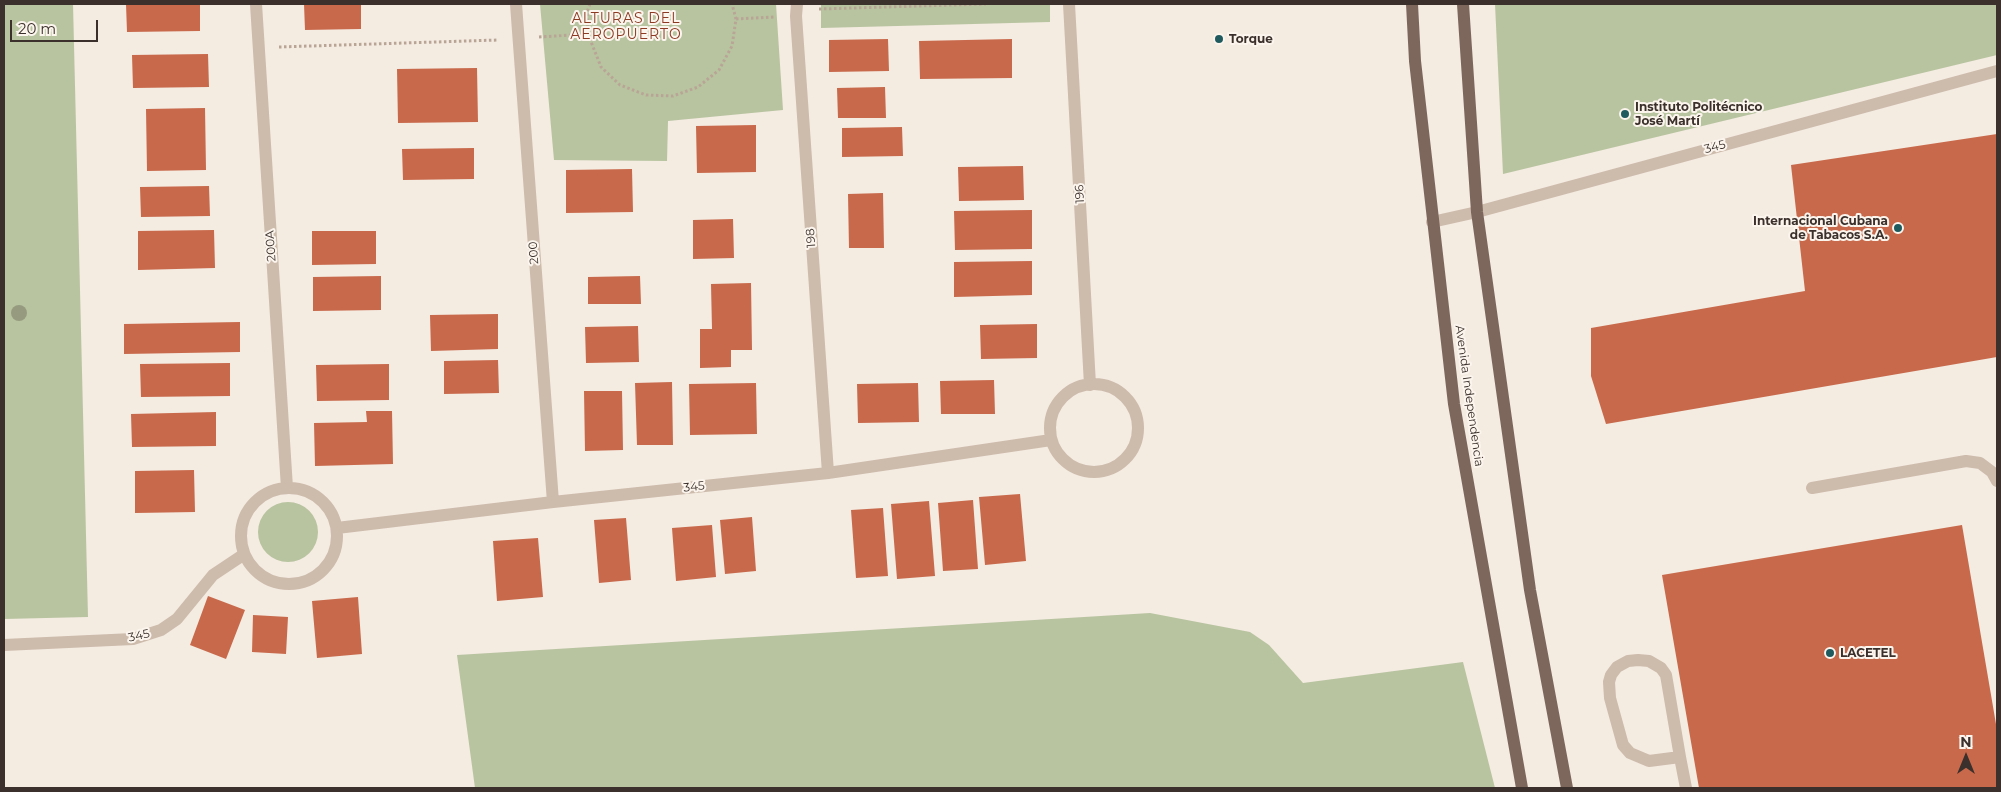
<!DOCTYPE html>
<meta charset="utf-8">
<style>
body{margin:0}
#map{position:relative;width:2001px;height:792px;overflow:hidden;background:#f4ebe1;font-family:Montserrat,sans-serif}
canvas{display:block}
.frame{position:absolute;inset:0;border:5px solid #3b302b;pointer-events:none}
.north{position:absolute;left:1941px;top:732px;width:50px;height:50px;-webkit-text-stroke:4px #fbf5ee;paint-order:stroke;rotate:0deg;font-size:14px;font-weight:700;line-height:20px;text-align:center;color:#3b302b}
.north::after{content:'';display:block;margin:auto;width:18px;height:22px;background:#3b302b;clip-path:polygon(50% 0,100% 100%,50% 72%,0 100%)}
.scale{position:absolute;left:10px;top:20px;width:88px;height:22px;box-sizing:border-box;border:2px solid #3b302b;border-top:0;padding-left:6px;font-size:15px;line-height:18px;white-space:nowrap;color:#3b302b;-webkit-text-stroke:4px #fbf5ee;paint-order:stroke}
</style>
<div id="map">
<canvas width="2001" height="792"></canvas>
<div class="frame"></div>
<div class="north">N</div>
<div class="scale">20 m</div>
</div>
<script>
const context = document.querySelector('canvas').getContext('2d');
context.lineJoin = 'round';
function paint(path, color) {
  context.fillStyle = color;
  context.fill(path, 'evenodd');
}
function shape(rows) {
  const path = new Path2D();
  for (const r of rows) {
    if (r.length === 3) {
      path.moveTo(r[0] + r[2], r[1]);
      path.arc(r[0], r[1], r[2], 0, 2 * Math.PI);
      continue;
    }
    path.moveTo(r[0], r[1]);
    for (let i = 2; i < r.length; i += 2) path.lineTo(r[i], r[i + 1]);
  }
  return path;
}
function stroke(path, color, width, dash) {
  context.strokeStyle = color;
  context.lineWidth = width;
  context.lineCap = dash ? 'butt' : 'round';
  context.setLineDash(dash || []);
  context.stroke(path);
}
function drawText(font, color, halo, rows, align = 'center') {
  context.font = font + ' Montserrat,sans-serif';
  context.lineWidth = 4;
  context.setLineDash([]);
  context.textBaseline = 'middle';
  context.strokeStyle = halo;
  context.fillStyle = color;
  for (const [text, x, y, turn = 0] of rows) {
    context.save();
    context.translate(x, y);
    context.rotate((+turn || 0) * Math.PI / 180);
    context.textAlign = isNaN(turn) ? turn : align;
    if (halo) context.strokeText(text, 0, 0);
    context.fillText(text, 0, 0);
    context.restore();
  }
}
const green = shape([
 [4,4,73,4,88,617,4,619],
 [540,4,776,4,783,110,668,121,667,161,554,160],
 [821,4,1050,4,1050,22,821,28],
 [1495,4,1997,4,1997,55,1503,174],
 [288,532,30],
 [1150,613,1250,632,1269,645,1303,683,1463,662,1495,788,475,788,457,655]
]);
const building = shape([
 [126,4,200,4,200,31,127,32],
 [304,4,361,4,361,29,305,30],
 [888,39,889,71,829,72,829,40],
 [1012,39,1012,78,920,79,919,41],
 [208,54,209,87,133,88,132,55],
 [477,68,478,122,398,123,397,69],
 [885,87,886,118,838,118,837,88],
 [205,108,206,170,147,171,146,109],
 [756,125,756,172,697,173,696,126],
 [902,127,903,156,842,157,842,128],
 [1997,134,1997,357,1606,424,1591,376,1591,328,1805,291,1791,165],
 [474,148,474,179,403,180,402,149],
 [1023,166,1024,200,959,201,958,167],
 [632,169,633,212,566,213,566,170],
 [209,186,210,216,141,217,140,187],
 [883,193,884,248,849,248,848,194],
 [1032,210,1032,249,955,250,954,211],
 [733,219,734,258,693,259,693,220],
 [214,230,215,268,138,270,138,231],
 [312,231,376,231,376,264,312,265],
 [1032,261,1032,295,954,297,954,262],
 [381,276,381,310,313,311,313,277],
 [640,276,641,304,588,304,588,277],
 [751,283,752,350,731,350,731,367,700,368,700,329,712,329,711,284],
 [498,314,498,349,431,351,430,315],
 [240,322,240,352,124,354,124,324],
 [1037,324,1037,358,981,359,980,325],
 [638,326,639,362,586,363,585,327],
 [498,360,499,393,444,394,444,361],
 [230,363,230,396,141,397,140,364],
 [389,364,389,400,317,401,316,365],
 [994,380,995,414,941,414,940,381],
 [672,382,673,445,637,445,635,383],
 [756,383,757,434,690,435,689,384],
 [918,383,919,422,858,423,857,384],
 [584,391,622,391,623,450,585,451],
 [366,411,392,411,393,464,315,466,314,423,367,422],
 [216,412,216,446,132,447,131,414],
 [194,470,195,512,135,513,135,471],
 [1020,494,1026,561,985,565,979,497],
 [973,500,978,569,943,571,938,503],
 [929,501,935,576,897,579,891,504],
 [883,508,888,576,856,578,851,510],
 [752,517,756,571,725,574,720,520],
 [626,518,631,580,599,583,594,520],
 [712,525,716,577,676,581,672,528],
 [1962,525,1997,730,1997,788,1699,788,1662,575],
 [538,538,543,597,497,601,493,541],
 [208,596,245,610,226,659,190,645],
 [358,597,362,654,317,658,312,601],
 [253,615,288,617,286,654,252,652]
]);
const path = shape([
 [590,4,587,12,588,34,601,67,620,85,646,95,673,96,698,87,719,70,732,46,736,19,732,4],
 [819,9,986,4],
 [736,19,775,17],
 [539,37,588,34],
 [279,47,498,40]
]);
const minor = shape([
 [256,4,287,488],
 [516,4,553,502],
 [797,4,796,16,828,473],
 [1069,4,1090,385],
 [1432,222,1477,212,1997,71],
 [1094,428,44],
 [289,536,48],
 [1812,488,1966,461,1980,463,1992,472,1997,481],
 [337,528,553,502,828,473,1051,440],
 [4,645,133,639,161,630,177,619,213,575,243,555],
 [1680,757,1649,761,1630,753,1623,745,1610,698,1609,682,1611,675,1617,667,1628,661,1638,660,1649,661,1661,668,1666,675,1680,757,1686,788]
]);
const major = shape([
 [1412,4,1415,61,1454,404,1522,788],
 [1463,4,1477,212,1530,590,1567,788]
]);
const trees = [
 [19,313]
];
const markers = [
 [1219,39,5,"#1f5a5e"],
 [1625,114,5,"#1f5a5e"],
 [1898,228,5,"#1f5a5e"],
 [1830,653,5,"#1f5a5e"]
];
const poiNames = [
 ["Torque",1229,39],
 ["Instituto Politécnico",1635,107],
 ["José Martí",1635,121],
 ["Internacional Cubana",1888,221,"right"],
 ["de Tabacos S.A.",1888,235,"right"],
 ["LACETEL",1840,653]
];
const streetNames = [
 ["345",1715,147,-15],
 ["196",1080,194,-93],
 ["198",811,238,-94],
 ["200A",271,246,-94],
 ["200",534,253,-94],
 ["Avenida Independencia",1469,396,82],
 ["345",694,487,-6],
 ["345",139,636,-13]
];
const neighbourhoodNames = [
 ["ALTURAS DEL",626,19],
 ["AEROPUERTO",626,35]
];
paint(green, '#b8c4a0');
paint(building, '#c8694b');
stroke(path, '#b9a596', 3, [2.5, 2.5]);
stroke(minor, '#cdbbac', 12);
stroke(major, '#7d675c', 12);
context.fillStyle = '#969b7f';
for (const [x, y] of trees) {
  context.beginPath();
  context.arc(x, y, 8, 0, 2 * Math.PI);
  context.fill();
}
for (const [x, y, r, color] of markers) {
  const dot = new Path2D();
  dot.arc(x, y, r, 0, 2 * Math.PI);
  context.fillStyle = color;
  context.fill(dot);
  stroke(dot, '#fbf5ee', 2);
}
drawText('bold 12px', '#3b302b', '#fbf5ee', poiNames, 'left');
drawText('12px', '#3b302b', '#fbf5ee', streetNames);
context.letterSpacing = '1px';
drawText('14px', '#8c3b22', '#fbf5ee', neighbourhoodNames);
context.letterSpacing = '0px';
</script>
